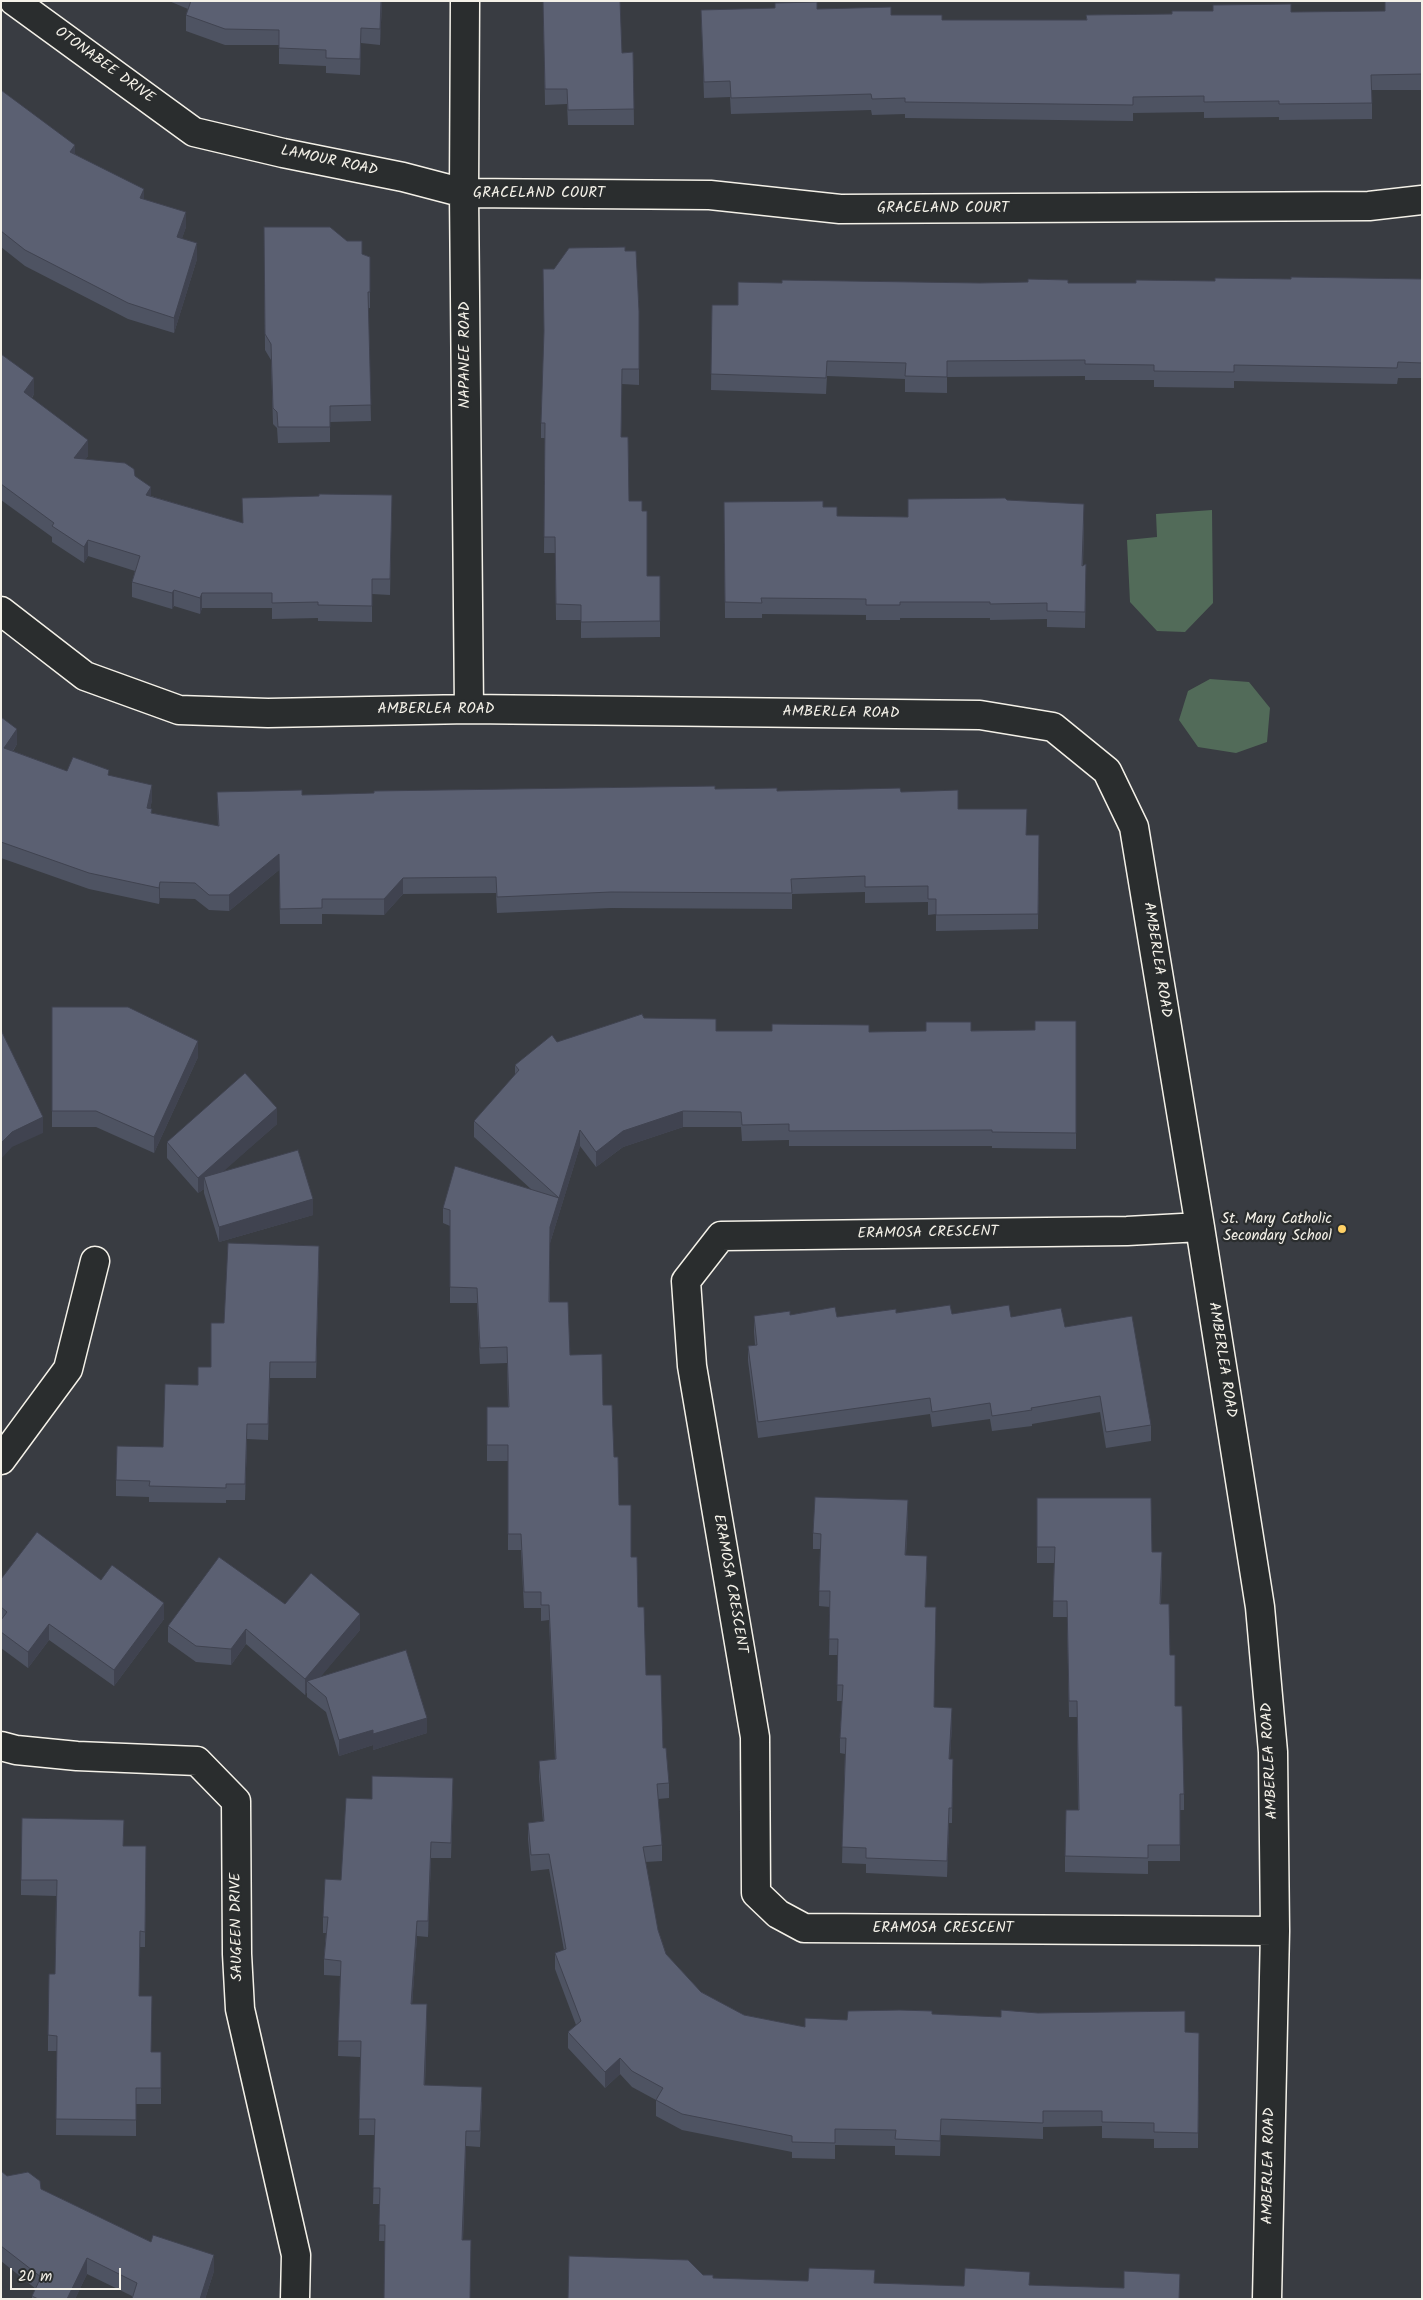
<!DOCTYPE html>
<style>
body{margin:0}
#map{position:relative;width:1423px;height:2300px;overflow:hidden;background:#393c42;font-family:Kalam,sans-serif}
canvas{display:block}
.frame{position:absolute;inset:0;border:2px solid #f4f1e8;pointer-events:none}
.scale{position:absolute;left:10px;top:2268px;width:111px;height:22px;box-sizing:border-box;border:2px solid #f4f1e8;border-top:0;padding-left:6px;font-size:15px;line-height:18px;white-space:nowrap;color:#f4f1e8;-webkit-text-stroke:4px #2a2d2e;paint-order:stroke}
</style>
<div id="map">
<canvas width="1423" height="2300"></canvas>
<div class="frame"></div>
<div class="scale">20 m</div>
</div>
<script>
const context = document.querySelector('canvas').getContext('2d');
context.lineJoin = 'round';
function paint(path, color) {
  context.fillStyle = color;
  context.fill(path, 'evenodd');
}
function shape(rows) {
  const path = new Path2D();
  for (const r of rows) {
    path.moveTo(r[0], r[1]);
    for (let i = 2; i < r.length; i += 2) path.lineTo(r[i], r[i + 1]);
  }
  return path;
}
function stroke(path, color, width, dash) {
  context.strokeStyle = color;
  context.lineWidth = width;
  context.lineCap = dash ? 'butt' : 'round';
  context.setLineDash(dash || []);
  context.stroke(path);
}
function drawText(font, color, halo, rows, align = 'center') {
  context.font = font + ' Kalam,sans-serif';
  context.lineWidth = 4.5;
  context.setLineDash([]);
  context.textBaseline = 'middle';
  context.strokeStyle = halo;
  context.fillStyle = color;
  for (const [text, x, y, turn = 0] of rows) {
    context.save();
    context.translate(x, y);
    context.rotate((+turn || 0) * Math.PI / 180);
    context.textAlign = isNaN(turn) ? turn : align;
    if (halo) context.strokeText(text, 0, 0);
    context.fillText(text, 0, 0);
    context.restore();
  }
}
const green = shape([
 [1212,510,1213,603,1185,632,1157,631,1130,602,1127,540,1157,537,1156,514],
 [1210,679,1249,682,1270,708,1267,742,1236,753,1198,747,1179,720,1188,691]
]);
const street = shape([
 [14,1,194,132,283,153,403,177,464,193,710,195,840,209,1369,206,1422,200],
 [465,1,464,193,469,709],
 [1,611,85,676,179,710,268,713,469,709,980,715,1053,727,1107,771,1134,827,1200,1227,1260,1607,1273,1752,1275,1931,1267,2299],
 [1200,1227,1127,1231,721,1236,686,1281,692,1366,755,1737,756,1893,778,1914,804,1928,1275,1931],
 [1,1460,68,1369,95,1261],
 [1,1746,16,1750,77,1756,197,1761,236,1801,237,1954,240,2009,296,2255,295,2299]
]);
const wall = shape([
 [169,1,382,1,380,45,361,43,360,75,326,73,326,66,279,64,279,45,225,45,186,31,186,15,188,9],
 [543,1,622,53,633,52,634,125,568,125,567,104,545,105],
 [1422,1,1422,90,1372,90,1372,119,1279,120,1279,117,1204,118,1204,112,1133,113,1133,121,905,118,905,114,872,115,871,110,731,114,730,97,704,98,701,10,817,9,942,20,1086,20,1086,15,1385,11],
 [1,90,75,154,144,199,186,227,182,238,197,259,174,333,128,319,25,266,1,247],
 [264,227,362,254,370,257,370,308,368,308,371,421,330,422,330,442,278,443,277,428,273,424,271,360,265,350],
 [625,251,639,311,639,385,622,384,621,437,629,501,642,511,647,576,660,576,660,637,581,638,581,620,556,620,555,553,544,553,545,438,541,438,541,423,554,269],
 [1291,279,1422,279,1422,378,1398,378,1397,384,1234,381,1234,388,1154,387,1154,380,1085,380,1085,376,947,377,947,393,905,392,905,379,827,376,826,394,711,390,712,305,738,305,782,283,1136,283],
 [1,354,34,394,32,398,88,456,85,459,135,476,151,496,242,523,392,495,390,595,372,594,372,622,318,621,318,618,272,619,272,608,202,608,200,614,174,606,172,609,132,597,132,582,135,571,88,556,84,563,52,542,52,537,1,500],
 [1007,500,1084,519,1083,566,1086,580,1085,628,1047,627,1047,619,990,620,990,618,900,618,900,620,866,620,866,615,762,614,762,618,725,618,724,502,823,507,837,516,908,517],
 [1,717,17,744,13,751,67,771,109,776,152,800,150,809,152,813,218,826,217,792,302,795,715,789,777,791,901,792,958,809,1027,835,1039,835,1038,929,936,931,936,914,928,915,928,902,865,903,865,892,792,894,792,909,611,908,497,913,496,893,403,894,384,915,322,914,322,924,280,924,279,870,229,911,209,910,195,899,160,898,159,904,89,889,1,858],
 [52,1007,198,1057,154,1153,96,1127,52,1127],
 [644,1018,716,1031,869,1032,1035,1030,1076,1021,1076,1149,992,1148,992,1146,789,1146,789,1140,742,1141,741,1127,683,1127,623,1147,596,1167,580,1146,550,1243,550,1302,570,1355,603,1405,614,1457,619,1505,631,1557,638,1607,646,1675,663,1748,669,1783,669,1798,658,1799,662,1845,662,1861,645,1862,658,1930,666,1954,701,1992,744,2015,805,2027,847,2020,932,2014,1185,2032,1199,2033,1198,2148,1154,2148,1154,2139,1102,2138,1102,2126,1043,2127,1043,2139,941,2135,940,2156,895,2155,895,2146,835,2145,835,2159,792,2158,792,2152,682,2130,656,2116,656,2100,632,2087,620,2074,605,2088,568,2048,568,2032,576,2025,555,1969,555,1953,564,1950,549,1869,531,1871,528,1839,528,1823,543,1821,539,1777,539,1761,555,1760,549,1620,541,1621,541,1608,524,1608,521,1550,508,1550,508,1461,487,1461,487,1423,508,1407,507,1363,480,1364,477,1303,450,1303,450,1226,443,1223,443,1208,532,1190,474,1137,474,1121,515,1075,515,1065,557,1042],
 [277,1124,223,1171,313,1215,219,1242,204,1193,204,1189,198,1193,167,1158,167,1142],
 [319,1262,316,1378,270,1378,268,1440,247,1439,245,1500,226,1500,226,1503,149,1502,149,1497,116,1496,116,1480,163,1447,198,1385,211,1367,224,1323],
 [896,1313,952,1314,1011,1317,1065,1327,1151,1425,1151,1441,1106,1448,1100,1412,1032,1424,1032,1426,992,1431,990,1419,932,1427,930,1414,758,1438,748,1361,748,1346,755,1345,754,1332,754,1316,790,1315,837,1317],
 [1037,1498,1152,1552,1162,1568,1161,1604,1170,1655,1184,1794,1184,1810,1180,1810,1180,1861,1148,1861,1148,1874,1065,1872,1065,1856,1078,1810,1077,1717,1069,1717,1067,1617,1053,1617,1054,1563,1037,1563],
 [908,1516,906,1555,927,1571,925,1607,934,1707,952,1724,950,1759,953,1759,952,1823,949,1823,947,1877,866,1873,866,1864,842,1863,845,1754,840,1753,840,1738,842,1701,837,1701,838,1655,829,1655,830,1607,819,1606,820,1549,813,1549,813,1533],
 [1,1579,101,1580,164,1619,114,1686,49,1640,28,1668,1,1648],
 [285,1604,360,1630,320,1677,427,1733,373,1750,373,1745,339,1756,326,1712,307,1697,307,1692,305,1695,246,1644,231,1665,196,1662,168,1642,168,1626],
 [453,1794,451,1858,431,1858,428,1937,417,1936,412,2004,427,2020,425,2085,482,2102,480,2147,466,2146,463,2240,471,2256,385,2241,379,2241,380,2204,373,2204,375,2135,359,2135,360,2057,338,2056,340,1976,324,1975,324,1959,326,1933,323,1933,323,1917,341,1880,372,1799],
 [124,1846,146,1846,145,1947,140,1947,139,1996,151,2052,161,2052,161,2104,136,2104,136,2136,56,2135,57,2051,48,2051,48,2035,55,1974,56,1896,21,1895,21,1880],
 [1,2171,7,2176,41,2189,151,2242,214,2271,205,2299,132,2299,132,2296,87,2274,75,2299,32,2299,32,2296,36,2289,1,2261]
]);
const shadedWall = shape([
 [381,1,382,1,380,45,380,29],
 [361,28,361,43,360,75,360,59],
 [75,145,75,161,70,152],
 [144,189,144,204,140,198],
 [186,212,186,227,177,253,177,237],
 [197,243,197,259,174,333,174,318],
 [34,378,34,394,24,408,24,392],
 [88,440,88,456,74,474,74,458],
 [151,487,151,502,146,495],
 [88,540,88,556,84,563,84,547],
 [174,590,174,606,172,609,172,593],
 [202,593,202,608,200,614,200,598],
 [17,729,17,744,4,764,4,748],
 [152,785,152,800,147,824,147,808],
 [279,854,279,870,229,911,229,895],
 [403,878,403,894,384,915,384,899],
 [160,882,160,898,159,904,159,888],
 [198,1041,198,1057,154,1153,154,1137],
 [277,1108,277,1124,207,1186,204,1177,204,1189,198,1193,198,1178],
 [683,1111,683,1127,623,1147,596,1167,596,1152,623,1131],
 [43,1117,43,1133,12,1147,1,1159,1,1143,12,1132],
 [580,1130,580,1146,550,1243,550,1227],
 [313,1199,313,1215,219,1242,219,1227],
 [270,1362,270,1378,268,1440,268,1424],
 [247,1424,247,1439,245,1500,245,1484],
 [908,1500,908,1516,905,1571,905,1555],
 [164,1603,164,1619,114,1686,114,1670],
 [360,1614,360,1630,313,1686,307,1681,307,1692,305,1695,305,1679],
 [49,1624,49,1640,28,1668,28,1652],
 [246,1629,246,1644,231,1665,231,1649],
 [952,1708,952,1724,949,1774,949,1759],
 [427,1718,427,1733,373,1750,373,1745,339,1756,339,1740,373,1730],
 [949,1808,949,1823,947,1877,947,1861],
 [431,1842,431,1858,428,1937,428,1921],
 [417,1921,417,1936,411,2020,411,2004],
 [427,2004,427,2020,424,2100,424,2085],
 [620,2058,620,2074,605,2088,605,2072],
 [941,2119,941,2135,940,2156,940,2141],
 [466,2131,466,2146,462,2256,462,2240],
 [214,2255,214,2271,205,2299,200,2299],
 [87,2258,87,2274,75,2299,67,2299]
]);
const building = shape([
 [191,1,381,1,380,29,361,28,360,59,326,58,326,50,279,48,279,30,225,29,186,15,191,1],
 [543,1,620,1,622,53,633,52,634,109,568,110,567,89,545,89,543,1],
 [1385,1,1422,1,1422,74,1371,75,1372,103,1279,104,1279,101,1204,102,1204,96,1133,97,1133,105,905,102,905,98,872,99,871,94,731,98,730,81,704,82,701,10,775,8,775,3,817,2,817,9,891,7,891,15,942,15,942,20,1087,20,1086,15,1172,14,1172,11,1213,11,1213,5,1291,4,1291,12,1385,11,1385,1],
 [1,90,75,145,70,152,144,189,140,198,186,212,177,237,197,243,174,318,128,303,25,250,1,231,1,90],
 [264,227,330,227,347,241,362,241,362,254,370,257,370,292,368,292,371,405,330,406,330,427,278,427,277,412,273,408,271,344,265,334,264,227],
 [625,247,625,251,636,251,639,311,639,369,622,369,621,437,628,437,629,501,642,501,642,511,647,511,647,576,660,576,660,621,581,622,581,605,556,604,555,537,544,537,545,423,541,423,544,331,543,269,554,269,569,248,625,247],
 [1291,277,1422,279,1422,363,1398,362,1397,368,1234,365,1234,372,1154,371,1154,365,1085,364,1085,360,947,361,947,377,905,376,906,363,827,361,826,378,711,374,712,305,738,305,738,282,782,283,782,280,980,283,1028,282,1028,279,1068,280,1068,283,1136,283,1136,280,1215,281,1215,278,1291,279,1291,277],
 [1,354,34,378,24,392,88,440,74,458,125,463,134,469,135,476,151,487,146,495,243,523,242,498,319,496,319,494,392,495,390,579,372,579,372,606,318,605,318,602,272,603,272,593,202,593,200,598,174,590,172,593,132,582,140,556,88,540,84,547,52,526,54,523,1,484,1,354],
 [1005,498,1007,500,1084,504,1082,566,1086,564,1085,612,1047,611,1047,603,990,604,990,602,900,602,900,605,866,605,866,599,761,598,762,603,725,602,724,502,823,501,823,507,837,507,837,516,908,517,908,499,1005,498],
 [1,717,17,729,4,748,67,771,73,757,109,770,108,775,152,785,147,808,152,809,151,813,219,826,217,792,302,790,302,795,374,793,374,791,715,786,715,789,777,788,777,791,900,788,901,792,958,790,958,809,1027,809,1026,835,1039,835,1038,914,936,915,936,899,928,899,928,886,865,887,865,876,791,879,792,893,611,892,497,897,496,877,403,878,384,899,322,899,322,908,280,909,279,854,229,895,209,895,195,883,160,882,159,888,89,873,1,842,1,717],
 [52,1007,128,1007,198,1041,154,1137,96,1111,52,1111,52,1007],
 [642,1014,644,1018,716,1019,716,1031,772,1031,772,1024,869,1025,869,1032,926,1031,926,1022,971,1022,971,1031,1035,1030,1035,1021,1076,1021,1076,1133,992,1132,992,1130,789,1131,789,1124,742,1125,741,1112,683,1111,623,1131,596,1152,580,1130,550,1227,549,1302,568,1302,570,1355,602,1354,603,1405,612,1405,614,1457,618,1457,619,1505,631,1505,631,1557,637,1557,638,1607,644,1607,646,1675,661,1675,663,1748,666,1748,669,1783,657,1784,662,1845,643,1847,658,1930,666,1954,701,1992,744,2015,805,2027,805,2018,847,2020,848,2011,900,2010,932,2011,932,2014,1001,2017,1001,2010,1038,2013,1185,2011,1185,2032,1199,2033,1198,2133,1154,2132,1154,2123,1102,2122,1102,2111,1043,2111,1043,2123,941,2119,940,2141,895,2139,896,2130,835,2129,835,2143,792,2142,792,2136,682,2114,656,2100,663,2088,632,2071,620,2058,605,2072,568,2032,581,2021,555,1953,566,1949,549,1854,531,1855,528,1823,544,1821,539,1761,556,1759,549,1605,541,1605,541,1592,524,1592,521,1534,508,1534,508,1445,487,1445,487,1407,509,1407,507,1347,480,1348,477,1288,450,1287,450,1210,443,1208,455,1166,559,1198,474,1121,519,1070,515,1065,552,1035,557,1042,642,1014],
 [1,1030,43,1117,12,1132,1,1143,1,1030],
 [245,1073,277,1108,198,1178,167,1142,245,1073],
 [298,1150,313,1199,219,1227,204,1177,298,1150],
 [228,1243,319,1246,316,1362,270,1362,268,1424,247,1424,245,1484,226,1484,226,1488,149,1486,150,1481,116,1480,117,1446,163,1447,165,1384,198,1385,198,1367,211,1367,211,1323,224,1323,228,1243],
 [950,1305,952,1314,1009,1305,1011,1317,1061,1308,1065,1327,1132,1316,1151,1425,1106,1432,1100,1396,1031,1408,1032,1410,992,1416,990,1403,932,1412,930,1398,758,1422,748,1346,757,1345,754,1316,790,1311,790,1315,835,1307,837,1317,896,1309,896,1313,950,1305],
 [815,1497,908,1500,905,1555,927,1556,925,1607,936,1607,934,1707,952,1708,949,1759,953,1759,952,1808,949,1808,947,1861,866,1858,866,1848,842,1847,846,1738,840,1738,843,1685,837,1685,838,1639,829,1639,830,1591,819,1591,821,1534,813,1533,815,1497],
 [1037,1498,1151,1498,1152,1552,1162,1552,1160,1604,1169,1604,1170,1655,1175,1655,1175,1706,1182,1706,1184,1794,1180,1794,1180,1845,1148,1845,1148,1858,1065,1856,1066,1810,1079,1810,1077,1701,1069,1701,1067,1601,1053,1601,1055,1547,1037,1547,1037,1498],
 [37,1532,101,1580,112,1565,164,1603,114,1670,49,1624,28,1652,1,1632,1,1620,7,1612,1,1607,1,1579,37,1532],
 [219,1557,285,1604,311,1573,360,1614,305,1679,246,1629,231,1649,196,1646,168,1626,219,1557],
 [406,1650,427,1718,373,1734,373,1730,339,1740,326,1697,307,1681,406,1650],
 [372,1776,453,1778,451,1843,431,1842,428,1921,417,1921,411,2004,427,2004,424,2085,482,2087,480,2131,466,2131,462,2240,471,2240,470,2299,384,2299,385,2225,379,2225,380,2188,373,2188,375,2119,359,2119,361,2041,338,2041,341,1961,324,1959,328,1917,323,1917,325,1879,341,1880,346,1798,372,1799,372,1776],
 [22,1818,124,1820,123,1846,146,1846,145,1932,140,1931,139,1996,152,1996,151,2052,161,2052,161,2088,136,2088,136,2120,56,2119,57,2036,48,2035,49,1974,55,1974,57,1880,21,1880,22,1818],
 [1,2171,7,2176,28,2172,40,2181,41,2189,151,2242,153,2235,214,2255,200,2299,132,2299,137,2283,87,2258,67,2299,38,2299,32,2296,41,2277,1,2246,1,2171],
 [569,2256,688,2260,703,2275,713,2275,713,2278,808,2281,809,2268,875,2270,874,2283,964,2286,965,2268,1030,2272,1029,2285,1124,2288,1124,2271,1180,2274,1179,2299,568,2299,569,2256]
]);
const markers = [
 [1342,1229,5,"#ffd166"]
];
const streetNames = [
 ["OTONABEE DRIVE",104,66,36],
 ["LAMOUR ROAD",329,162,12],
 ["GRACELAND COURT",539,194],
 ["GRACELAND COURT",943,209],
 ["NAPANEE ROAD",466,355,-90],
 ["AMBERLEA ROAD",436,710],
 ["AMBERLEA ROAD",841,714,1],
 ["AMBERLEA ROAD",1156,960,81],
 ["ERAMOSA CRESCENT",928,1234,-1],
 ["AMBERLEA ROAD",1221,1360,81],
 ["ERAMOSA CRESCENT",729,1584,80],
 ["AMBERLEA ROAD",1271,1761,-93],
 ["SAUGEEN DRIVE",238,1927,-91],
 ["ERAMOSA CRESCENT",943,1929],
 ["AMBERLEA ROAD",1270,2166,-89]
];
const poiNames = [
 ["St. Mary Catholic",1332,1220],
 ["Secondary School",1332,1237]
];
paint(green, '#526b59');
stroke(street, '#f4f1e8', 31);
stroke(street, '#2a2d2e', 28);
paint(wall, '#4e5362');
paint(shadedWall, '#404350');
paint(building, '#5b6072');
stroke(building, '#404350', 1);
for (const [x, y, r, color] of markers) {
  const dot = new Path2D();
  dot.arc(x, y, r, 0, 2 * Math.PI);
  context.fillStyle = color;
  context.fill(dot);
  stroke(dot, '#2a2d2e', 2);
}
drawText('15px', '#f4f1e8', '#2a2d2e', streetNames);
drawText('15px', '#f4f1e8', '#2a2d2e', poiNames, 'right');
</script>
